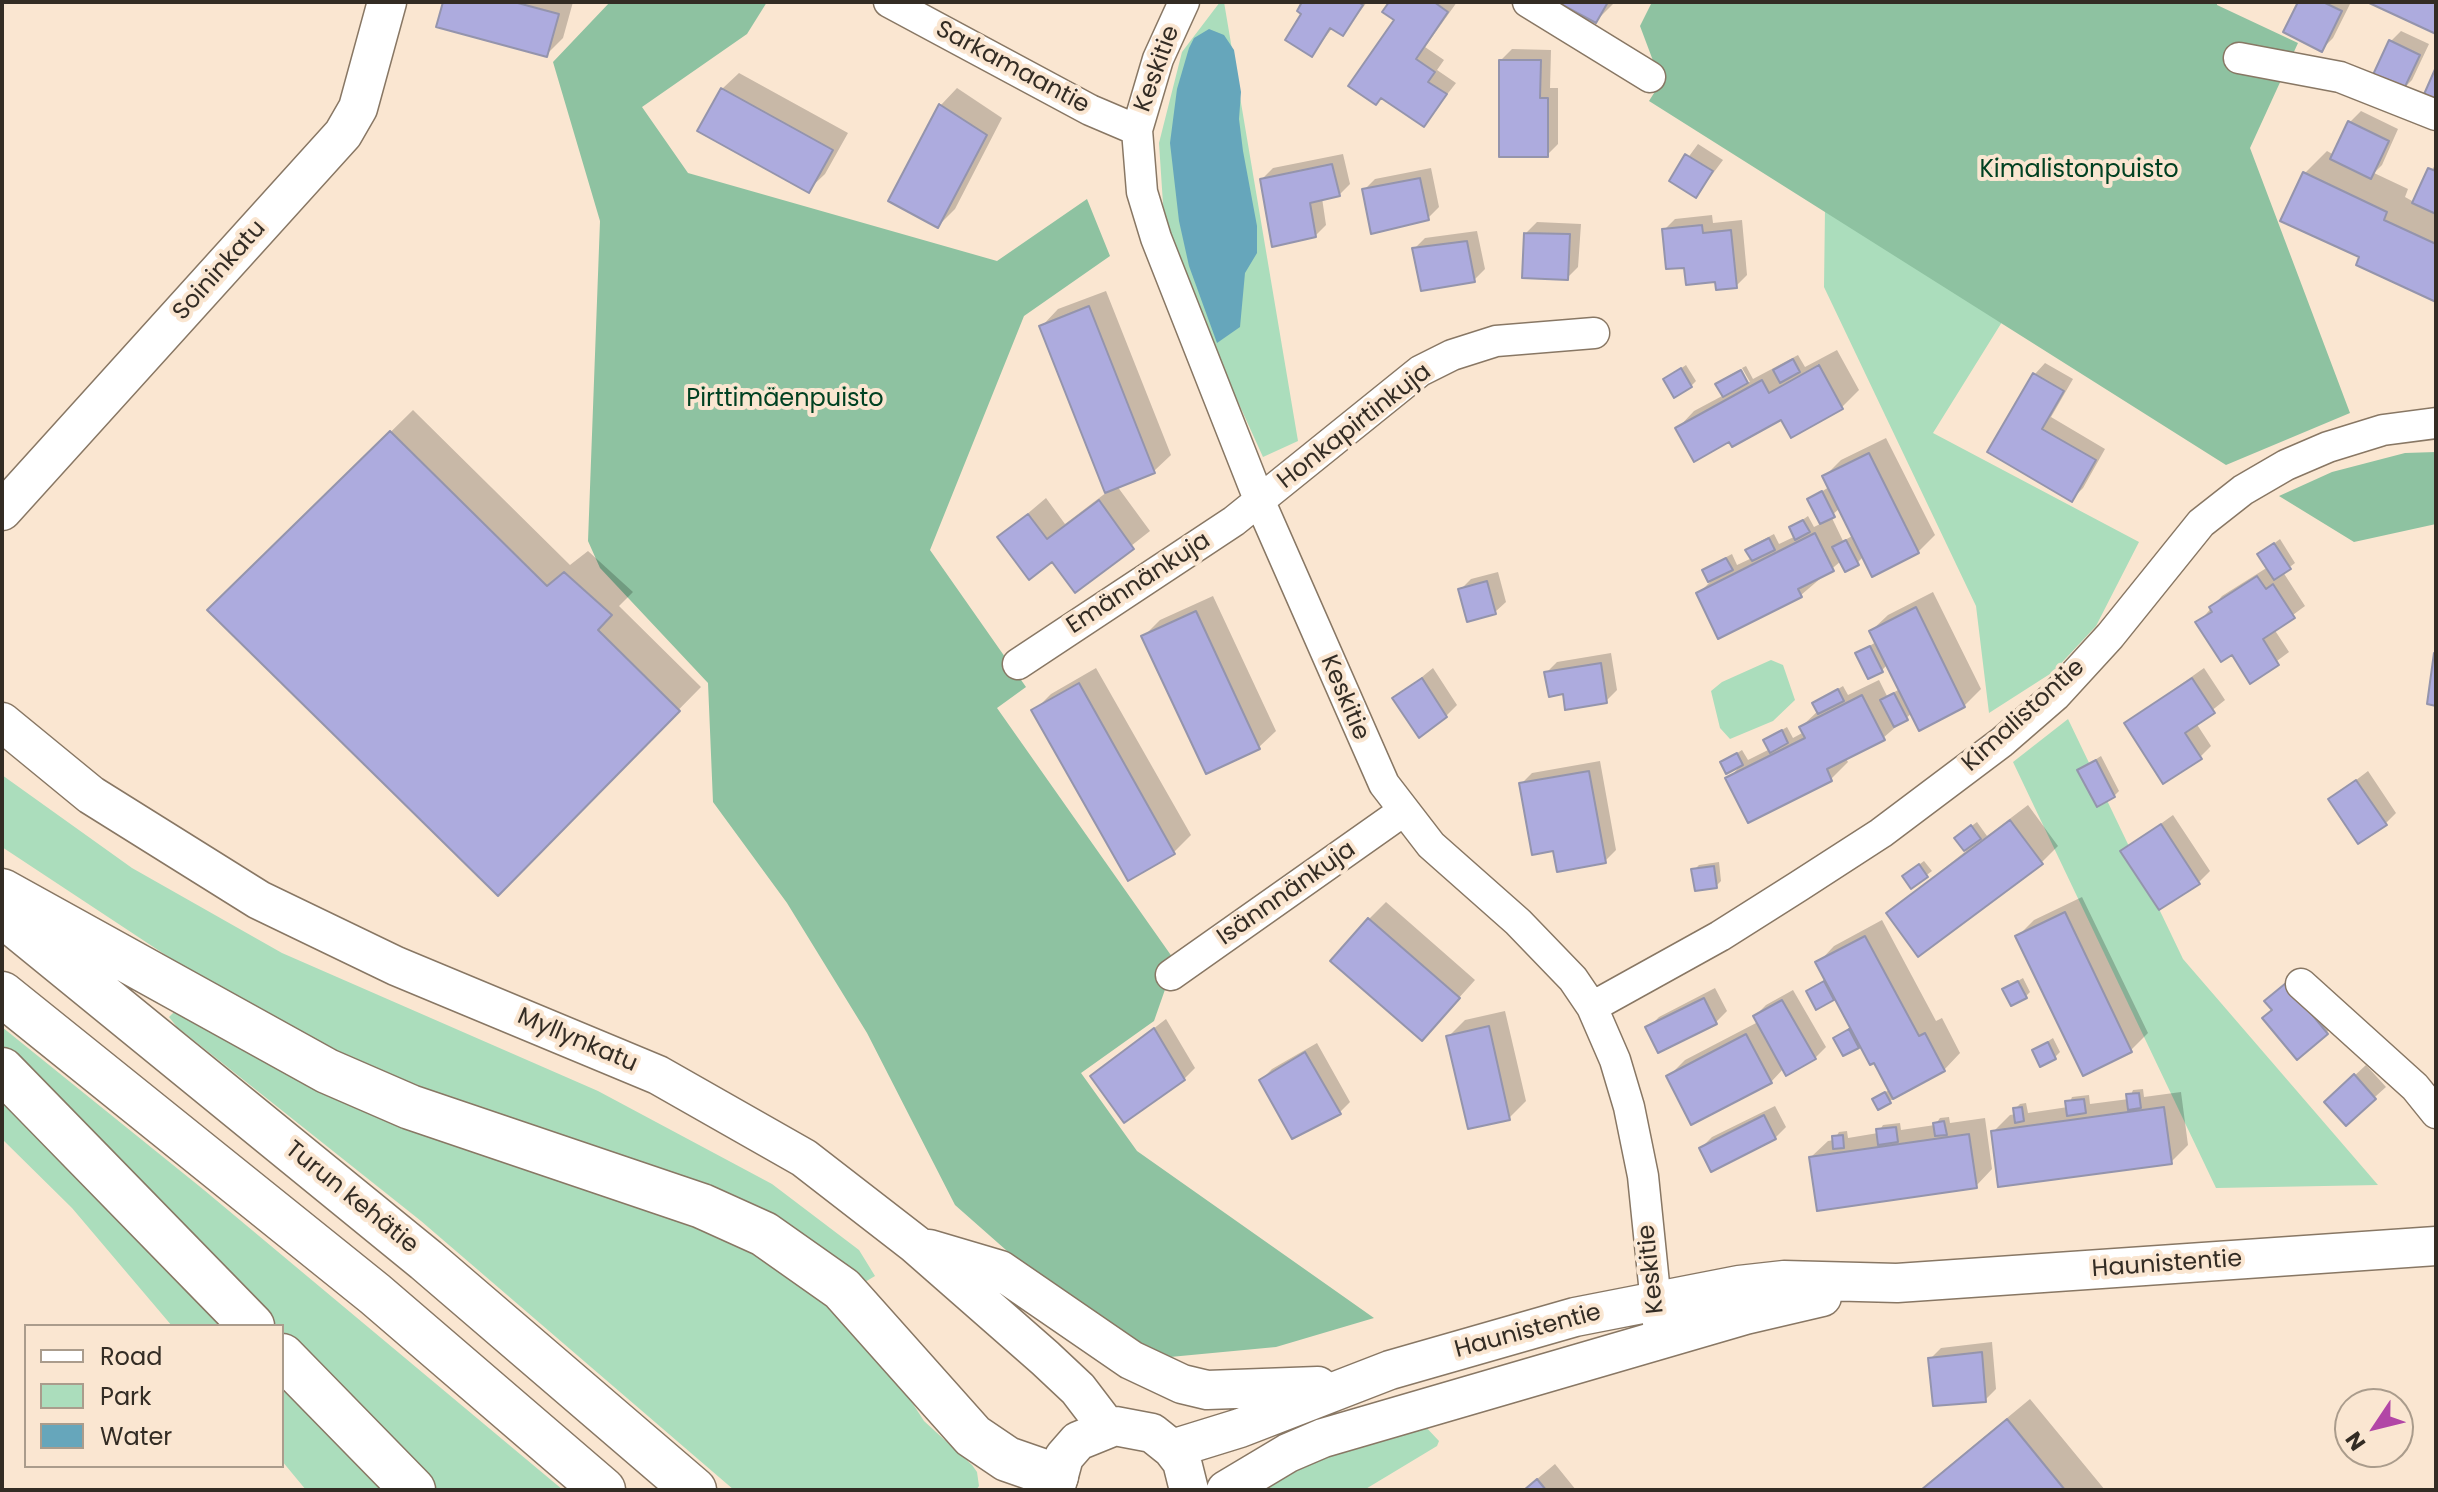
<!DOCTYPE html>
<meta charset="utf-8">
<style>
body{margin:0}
#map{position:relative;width:2438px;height:1492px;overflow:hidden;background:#fae6d1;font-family:Poppins,sans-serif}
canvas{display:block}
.frame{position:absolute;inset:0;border:4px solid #332c24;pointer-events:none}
.legend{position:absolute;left:24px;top:1324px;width:260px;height:144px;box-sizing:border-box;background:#fae6d1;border:2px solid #aa9c8c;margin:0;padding:10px 14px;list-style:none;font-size:24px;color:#332c24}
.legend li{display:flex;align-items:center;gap:16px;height:40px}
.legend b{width:40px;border:2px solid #aa9c8c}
.north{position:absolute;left:2334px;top:1388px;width:80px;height:80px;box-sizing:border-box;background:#fae6d1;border:2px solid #aa9c8c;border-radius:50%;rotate:235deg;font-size:22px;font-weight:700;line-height:32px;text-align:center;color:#332c24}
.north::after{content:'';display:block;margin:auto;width:28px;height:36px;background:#b246a6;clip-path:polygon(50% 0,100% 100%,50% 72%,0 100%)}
</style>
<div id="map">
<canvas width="2438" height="1492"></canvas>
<div class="frame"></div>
<ul class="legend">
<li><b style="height:10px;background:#fff"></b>Road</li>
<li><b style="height:22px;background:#abddbc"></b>Park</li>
<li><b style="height:22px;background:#66a6bb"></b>Water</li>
</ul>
<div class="north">N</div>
</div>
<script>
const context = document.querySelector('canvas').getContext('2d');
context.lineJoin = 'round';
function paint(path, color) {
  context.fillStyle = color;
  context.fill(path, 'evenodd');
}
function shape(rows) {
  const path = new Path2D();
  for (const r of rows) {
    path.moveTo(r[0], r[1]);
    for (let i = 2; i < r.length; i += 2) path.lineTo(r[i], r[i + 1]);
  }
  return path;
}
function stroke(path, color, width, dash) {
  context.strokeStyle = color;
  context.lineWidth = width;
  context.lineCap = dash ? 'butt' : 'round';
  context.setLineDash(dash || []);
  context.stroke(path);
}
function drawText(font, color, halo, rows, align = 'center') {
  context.font = font + ' Poppins,sans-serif';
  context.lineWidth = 8;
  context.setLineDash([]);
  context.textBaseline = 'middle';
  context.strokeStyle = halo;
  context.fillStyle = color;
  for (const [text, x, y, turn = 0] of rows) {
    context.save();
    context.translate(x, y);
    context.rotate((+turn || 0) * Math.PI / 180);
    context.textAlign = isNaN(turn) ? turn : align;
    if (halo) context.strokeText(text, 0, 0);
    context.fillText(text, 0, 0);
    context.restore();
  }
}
const green = shape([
 [1220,2,1224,2,1298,441,1263,457,1214,349,1164,219,1159,143,1182,52],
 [1825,209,2002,322,1933,433,2139,542,2096,626,2053,672,1989,713,1976,606,1824,287],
 [1771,660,1783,665,1795,700,1773,721,1730,739,1720,728,1711,691,1722,682],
 [2068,719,2183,959,2378,1185,2216,1188,2013,762],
 [2,775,132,868,282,953,598,1091,772,1184,859,1250,875,1276,865,1282,700,1184,405,1081,331,1049,211,985,2,847],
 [174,1012,183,1013,429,1135,684,1221,775,1264,851,1325,891,1370,924,1421,972,1465,977,1472,979,1486,976,1490,734,1490,421,1221,177,1027,169,1017],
 [2,1027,204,1190,563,1490,431,1490,282,1338,282,1326,270,1326,2,1050],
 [2,1099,231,1326,172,1326,72,1208,2,1139],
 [282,1375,391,1490,306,1490,282,1461],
 [1423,1424,1439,1441,1437,1446,1364,1490,1260,1490,1287,1465]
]);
const forest = shape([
 [610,2,767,2,747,34,642,107,688,173,997,261,1087,199,1110,256,1024,316,930,550,1026,687,997,708,1175,961,1154,1021,1081,1073,1137,1151,1374,1318,1276,1347,1170,1357,1135,1347,1066,1303,955,1205,867,1033,787,903,713,802,708,683,600,568,588,541,600,221,553,62],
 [1652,2,2217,2,2217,5,2298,43,2250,148,2350,413,2226,465,1649,101,1661,82,1640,26],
 [2436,452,2436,524,2354,542,2279,496,2332,472,2405,453]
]);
const water = shape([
 [1209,29,1224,35,1234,50,1241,92,1239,119,1243,151,1257,226,1257,253,1245,273,1240,327,1217,343,1189,266,1179,221,1170,143,1177,89,1189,48,1194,38]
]);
const shadow = shape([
 [445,2,573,2,563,38,546,55],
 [1305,2,1367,2,1343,34,1333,27,1312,55],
 [1391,2,1457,2,1425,47,1444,60,1437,70,1456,83,1424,124],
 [1561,2,1615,2,1596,21],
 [2300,2,2351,2,2333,38,2322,49],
 [2401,31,2429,44,2412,80,2401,91,2390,42],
 [1512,49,1551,50,1550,88,1558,88,1558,144,1547,155,1501,60],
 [739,73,848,133,825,174,808,190,722,89],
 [957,88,1002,118,955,209,938,226,891,200,941,105],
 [2361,111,2398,129,2382,165,2374,173,2408,189,2405,197,2414,202,2436,163,2436,300,2362,256,2305,173,2327,151,2334,155,2350,122],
 [1698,144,1723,160,1696,196,1671,181],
 [1343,154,1350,184,1339,195,1322,198,1326,225,1315,236,1262,179,1273,168],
 [1431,168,1439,207,1428,218,1364,190,1375,179],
 [1712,215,1713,223,1742,220,1747,275,1736,286,1686,265,1664,230,1675,219],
 [1537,222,1581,224,1578,267,1567,278,1526,233],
 [1477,231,1485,269,1474,280,1414,249,1425,238],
 [1106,291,1171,455,1154,471,1117,486,1150,531,1075,590,1053,560,1000,537,1046,498,1065,524,1107,492,1042,326,1058,309],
 [1837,350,1859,390,1842,407,1782,417,1730,439,1678,428,1694,411,1724,395,1718,384,1723,379,1739,370,1745,382,1750,382,1742,368,1746,366,1753,379,1798,355,1805,367],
 [2045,363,2073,379,2051,417,2105,449,2083,488,2072,499,1990,452,2035,374],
 [1686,365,1696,381,1691,386,1665,379],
 [413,410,570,565,588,551,633,592,619,606,701,687,498,893,210,610],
 [1886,438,1935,535,1918,552,1864,556,1857,563,1841,561,1801,595,1698,594,1710,582,1704,571,1709,566,1732,554,1737,565,1752,558,1748,550,1753,545,1774,534,1779,544,1796,536,1791,528,1808,516,1814,527,1822,523,1810,499,1829,487,1824,477,1841,460],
 [1840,508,1854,535,1843,541,1831,516],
 [2280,539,2295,563,2283,572,2305,606,2274,629,2289,652,2250,681,2232,652,2198,623,2222,596,2268,567,2260,554],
 [1498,572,1506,602,1495,612,1460,590,1471,579],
 [1933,592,1981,689,1964,706,1912,713,1883,738,1845,757,1848,762,1831,779,1749,820,1728,779,1742,764,1723,762,1742,750,1748,760,1770,749,1765,740,1787,727,1793,738,1804,732,1801,727,1819,710,1815,703,1843,686,1848,695,1879,680,1887,696,1900,689,1888,664,1882,670,1858,653,1876,642,1871,631,1888,615],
 [1213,596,1276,731,1259,747,1143,637,1160,620],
 [1611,653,1617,690,1606,701,1564,692,1546,673,1557,662],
 [1096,668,1191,835,1174,852,1128,878,1034,711,1051,694],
 [1433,668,1457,705,1446,716,1395,699],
 [2204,668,2225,700,2196,723,2211,746,2200,757,2126,723],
 [2101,756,2119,791,2114,796,2079,770],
 [1600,761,1616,850,1605,861,1555,849,1521,784,1532,773],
 [2368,771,2396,813,2385,824,2330,800],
 [2028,805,2058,846,2042,862,1888,913,1966,851,1957,838,1962,833,1977,822,1987,836],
 [2173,815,2210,871,2199,882,2123,851],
 [1924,861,1932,871,1911,887,1909,872],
 [1719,862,1721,881,1716,886,1694,870,1699,865],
 [2082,897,2148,1033,2131,1050,2084,1073,2017,937,2034,920],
 [1386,902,1475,980,1422,1039,1369,919],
 [1882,920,1936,1021,1942,1018,1960,1053,1944,1070,1890,1101,1874,1100,1890,1089,1860,1044,1858,1046,1836,1038,1852,1027,1835,996,1833,999,1808,991,1826,979,1818,963,1834,946],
 [2298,973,2337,1022,2326,1033,2274,1009,2277,990],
 [2023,978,2030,992,2025,997,2004,989],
 [1715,988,1727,1011,1716,1022,1659,1051,1648,1028,1659,1017],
 [1793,990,1826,1047,1815,1058,1784,1068,1771,1082,1669,1076,1685,1060,1758,1022,1755,1016,1766,1005],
 [1505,1011,1526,1101,1509,1118,1448,1037,1465,1020],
 [1166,1019,1195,1068,1184,1079,1092,1076],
 [2053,1038,2060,1052,2055,1057,2034,1050],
 [1317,1043,1350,1102,1340,1112,1261,1080,1272,1069],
 [2366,1065,2386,1087,2346,1123,2338,1091],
 [2143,1089,2144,1097,2181,1092,2188,1145,2171,1162,1993,1132,2010,1115,2016,1114,2015,1109,2020,1104,2026,1103,2028,1113,2068,1107,2072,1097,2089,1095,2090,1104,2129,1099,2133,1090],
 [1775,1106,1786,1127,1775,1138,1701,1148,1712,1137],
 [1949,1117,1950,1123,1985,1118,1992,1169,1976,1186,1811,1157,1828,1141,1834,1140,1839,1132,1847,1131,1848,1138,1878,1133,1883,1125,1900,1123,1901,1130,1935,1125,1940,1118],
 [1992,1342,1996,1389,1985,1400,1930,1359,1941,1348],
 [2030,1399,2105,1490,1920,1490],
 [1555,1464,1576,1490,1524,1490]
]);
const building = shape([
 [443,2,514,2,559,14,547,57,436,27,443,2],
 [1302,2,1358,2,1363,5,1343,36,1330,28,1312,57,1285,40,1301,14,1297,11,1302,2],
 [1389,2,1434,2,1448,12,1416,59,1435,72,1428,82,1447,94,1424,127,1381,98,1376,105,1348,86,1394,20,1382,12,1389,2],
 [1557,2,1608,2,1596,23,1557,2],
 [2298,2,2323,2,2342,11,2322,52,2283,32,2298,2],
 [2367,2,2436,2,2436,34,2367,2],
 [2389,40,2420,55,2402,93,2371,79,2389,40],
 [1499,60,1541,60,1540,98,1548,98,1548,157,1499,157,1499,60],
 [2436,67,2436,108,2421,101,2436,67],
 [721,88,833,150,809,193,697,131,721,88],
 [939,104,987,135,938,228,888,201,939,104],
 [2348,121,2389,141,2371,179,2330,159,2348,121],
 [1685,154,1713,171,1696,198,1669,181,1685,154],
 [1332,164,1340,196,1310,203,1316,237,1272,247,1260,179,1332,164],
 [2428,168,2436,171,2436,214,2412,203,2428,168],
 [2303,172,2387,212,2384,220,2436,244,2436,302,2356,265,2359,257,2280,221,2303,172],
 [1420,178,1429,220,1371,234,1362,189,1420,178],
 [1702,225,1703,233,1731,230,1737,288,1716,290,1715,282,1686,285,1684,268,1666,269,1662,229,1702,225],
 [1524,233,1570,234,1568,280,1522,278,1524,233],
 [1467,241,1475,282,1421,291,1412,248,1467,241],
 [1089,306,1155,473,1105,493,1039,326,1089,306],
 [1793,359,1800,372,1780,383,1773,370,1793,359],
 [1819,365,1843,409,1791,438,1781,420,1732,447,1729,442,1694,462,1675,428,1762,380,1769,393,1819,365],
 [1681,368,1692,387,1674,398,1663,379,1681,368],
 [1741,370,1748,383,1723,397,1715,384,1741,370],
 [2033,373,2064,391,2042,429,2096,460,2072,502,1987,452,2033,373],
 [390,431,547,586,564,572,612,615,598,630,680,711,498,896,207,610,390,431],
 [1869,453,1919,553,1872,577,1822,476,1869,453],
 [1822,491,1835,517,1820,524,1807,499,1822,491],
 [1099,500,1134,549,1075,593,1052,562,1029,580,997,537,1028,514,1047,539,1099,500],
 [1803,520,1810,532,1795,540,1789,527,1803,520],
 [1815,533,1834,571,1798,589,1802,597,1718,639,1696,593,1815,533],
 [1769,538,1775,550,1752,561,1745,550,1769,538],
 [1846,540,1859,565,1845,572,1832,547,1846,540],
 [2274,543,2291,569,2274,580,2257,554,2274,543],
 [1726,558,1733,570,1708,582,1702,570,1726,558],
 [2257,576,2266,589,2273,584,2295,618,2263,639,2279,665,2250,684,2232,655,2221,662,2195,622,2212,612,2209,607,2257,576],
 [1487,581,1496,614,1467,622,1458,589,1487,581],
 [1916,607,1965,707,1919,731,1869,631,1916,607],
 [1196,611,1260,749,1206,774,1141,636,1196,611],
 [1870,646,1883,672,1868,679,1855,653,1870,646],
 [2434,653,2436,653,2436,706,2427,704,2434,653],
 [1601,663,1607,703,1565,710,1563,694,1549,697,1544,672,1601,663],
 [1422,678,1447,717,1419,738,1392,698,1422,678],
 [2192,678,2215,713,2185,733,2202,759,2163,784,2124,723,2192,678],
 [1079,683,1175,854,1128,881,1031,710,1079,683],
 [1838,689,1844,701,1818,714,1812,703,1838,689],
 [1894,693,1908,720,1894,727,1880,700,1894,693],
 [1862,695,1885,740,1827,769,1832,781,1748,823,1725,778,1805,738,1799,727,1862,695],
 [1782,730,1788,743,1770,753,1763,740,1782,730],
 [1737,753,1743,765,1726,774,1720,762,1737,753],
 [2096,760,2115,797,2097,807,2077,770,2096,760],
 [1589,771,1606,863,1557,872,1553,851,1532,855,1519,783,1589,771],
 [2356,780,2387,825,2358,844,2328,799,2356,780],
 [2010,820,2043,864,1918,957,1886,913,2010,820],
 [2161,824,2200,884,2159,910,2120,851,2161,824],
 [1971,825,1981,839,1964,851,1954,838,1971,825],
 [1919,864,1928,877,1911,889,1902,876,1919,864],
 [1714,866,1717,888,1695,891,1691,869,1714,866],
 [2065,912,2132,1052,2083,1076,2015,936,2065,912],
 [1368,918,1460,998,1422,1041,1330,961,1368,918],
 [1865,936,1919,1036,1925,1033,1945,1071,1893,1099,1874,1063,1870,1065,1815,962,1865,936],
 [1824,981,1834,1000,1816,1010,1806,991,1824,981],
 [2018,981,2027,998,2011,1006,2002,989,2018,981],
 [2286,983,2328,1034,2297,1060,2262,1018,2272,1010,2264,1001,2286,983],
 [1704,998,1717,1024,1658,1053,1645,1027,1704,998],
 [1782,1000,1816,1059,1786,1076,1753,1016,1782,1000],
 [1489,1026,1510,1120,1468,1129,1446,1036,1489,1026],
 [1154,1028,1185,1080,1124,1123,1090,1076,1154,1028],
 [1849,1029,1859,1048,1843,1056,1833,1038,1849,1029],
 [1746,1034,1772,1083,1691,1125,1666,1076,1746,1034],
 [2048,1042,2056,1059,2040,1067,2032,1050,2048,1042],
 [1305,1052,1341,1114,1292,1139,1259,1080,1305,1052],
 [2354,1074,2376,1099,2346,1126,2324,1102,2354,1074],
 [1885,1092,1891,1103,1878,1110,1872,1099,1885,1092],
 [2139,1093,2141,1108,2128,1110,2126,1094,2139,1093],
 [2084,1099,2086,1113,2067,1116,2065,1101,2084,1099],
 [2022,1107,2024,1121,2015,1123,2013,1108,2022,1107],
 [2164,1107,2172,1164,1998,1187,1991,1131,2164,1107],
 [1764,1115,1776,1139,1711,1172,1699,1148,1764,1115],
 [1944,1121,1947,1135,1935,1136,1933,1123,1944,1121],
 [1896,1127,1898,1142,1878,1145,1876,1129,1896,1127],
 [1969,1134,1977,1188,1817,1211,1809,1157,1969,1134],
 [1843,1135,1844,1148,1833,1149,1832,1136,1843,1135],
 [1982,1352,1986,1402,1933,1406,1928,1358,1982,1352],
 [2007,1419,2065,1490,1921,1490,2007,1419],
 [1537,1479,1546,1490,1524,1490,1537,1479]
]);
const minor = shape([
 [889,2,1090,110,1137,130],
 [1184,2,1158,59,1137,130,1142,192,1156,238,1260,502,1384,784,1431,845,1518,922,1573,979,1592,1007,1615,1060,1629,1107,1643,1176,1658,1323],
 [1528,2,1650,77],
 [2239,58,2340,77,2436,115],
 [1018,664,1234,521,1420,371,1452,355,1496,341,1594,333],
 [1171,975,1402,812],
 [2301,984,2415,1087,2436,1113],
 [1592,1007,1720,936,1799,886,1881,833,2002,742,2055,696,2110,636,2201,523,2243,490,2286,465,2328,447,2383,430,2436,423]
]);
const tertiary = shape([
 [2,511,343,134,358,108,387,2],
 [2,722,91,795,259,900,396,966,658,1075,804,1158,915,1244,1045,1358,1078,1389,1107,1427],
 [929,1249,1000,1270,1131,1360,1182,1384,1207,1390,1318,1386],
 [1172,1449,1240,1428,1390,1370,1575,1317,1739,1285,1784,1280,1897,1283,2436,1246],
 [1055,1490,1064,1457,1078,1441,1115,1426,1152,1433,1172,1449,1182,1462,1189,1490],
 [1226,1490,1288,1453,1323,1438,1745,1315,1822,1297]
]);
const trunk = shape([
 [2,891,327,1071,410,1107,702,1206,764,1234,842,1289,973,1436,1007,1459,1056,1476],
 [4,916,426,1260,694,1490],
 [2,994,375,1294,603,1490],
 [2,1070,252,1326],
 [282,1356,413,1490]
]);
const streetNames = [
 ["Sarkamaantie",1012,68,28],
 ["Keskitie",1158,69,-70],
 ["Soininkatu",220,271,-48],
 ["Honkapirtinkuja",1355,427,-38],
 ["Emännänkuja",1139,584,-33],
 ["Keskitie",1344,698,67],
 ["Kimalistontie",2024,716,-42],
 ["Isännnänkuja",1287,894,-35],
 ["Myllynkatu",577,1041,23],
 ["Turun kehätie",351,1198,39],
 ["Haunistentie",2167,1265,-4],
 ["Keskitie",1652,1269,-96],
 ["Haunistentie",1528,1332,-15]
];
const parkNames = [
 ["Kimalistonpuisto",2079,171],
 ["Pirttimäenpuisto",785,400]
];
paint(green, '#abddbc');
paint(forest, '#8ec2a1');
paint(water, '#66a6bb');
paint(shadow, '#0003');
paint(building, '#adabde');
stroke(building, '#9494ac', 2);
stroke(minor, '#887764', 33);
stroke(tertiary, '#887764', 41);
stroke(trunk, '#887764', 47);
stroke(minor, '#fff', 30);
stroke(tertiary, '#fff', 38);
stroke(trunk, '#fff', 44);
drawText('24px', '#332c24', '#fae6d1', streetNames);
drawText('24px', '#004122', '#fae6d1', parkNames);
</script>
